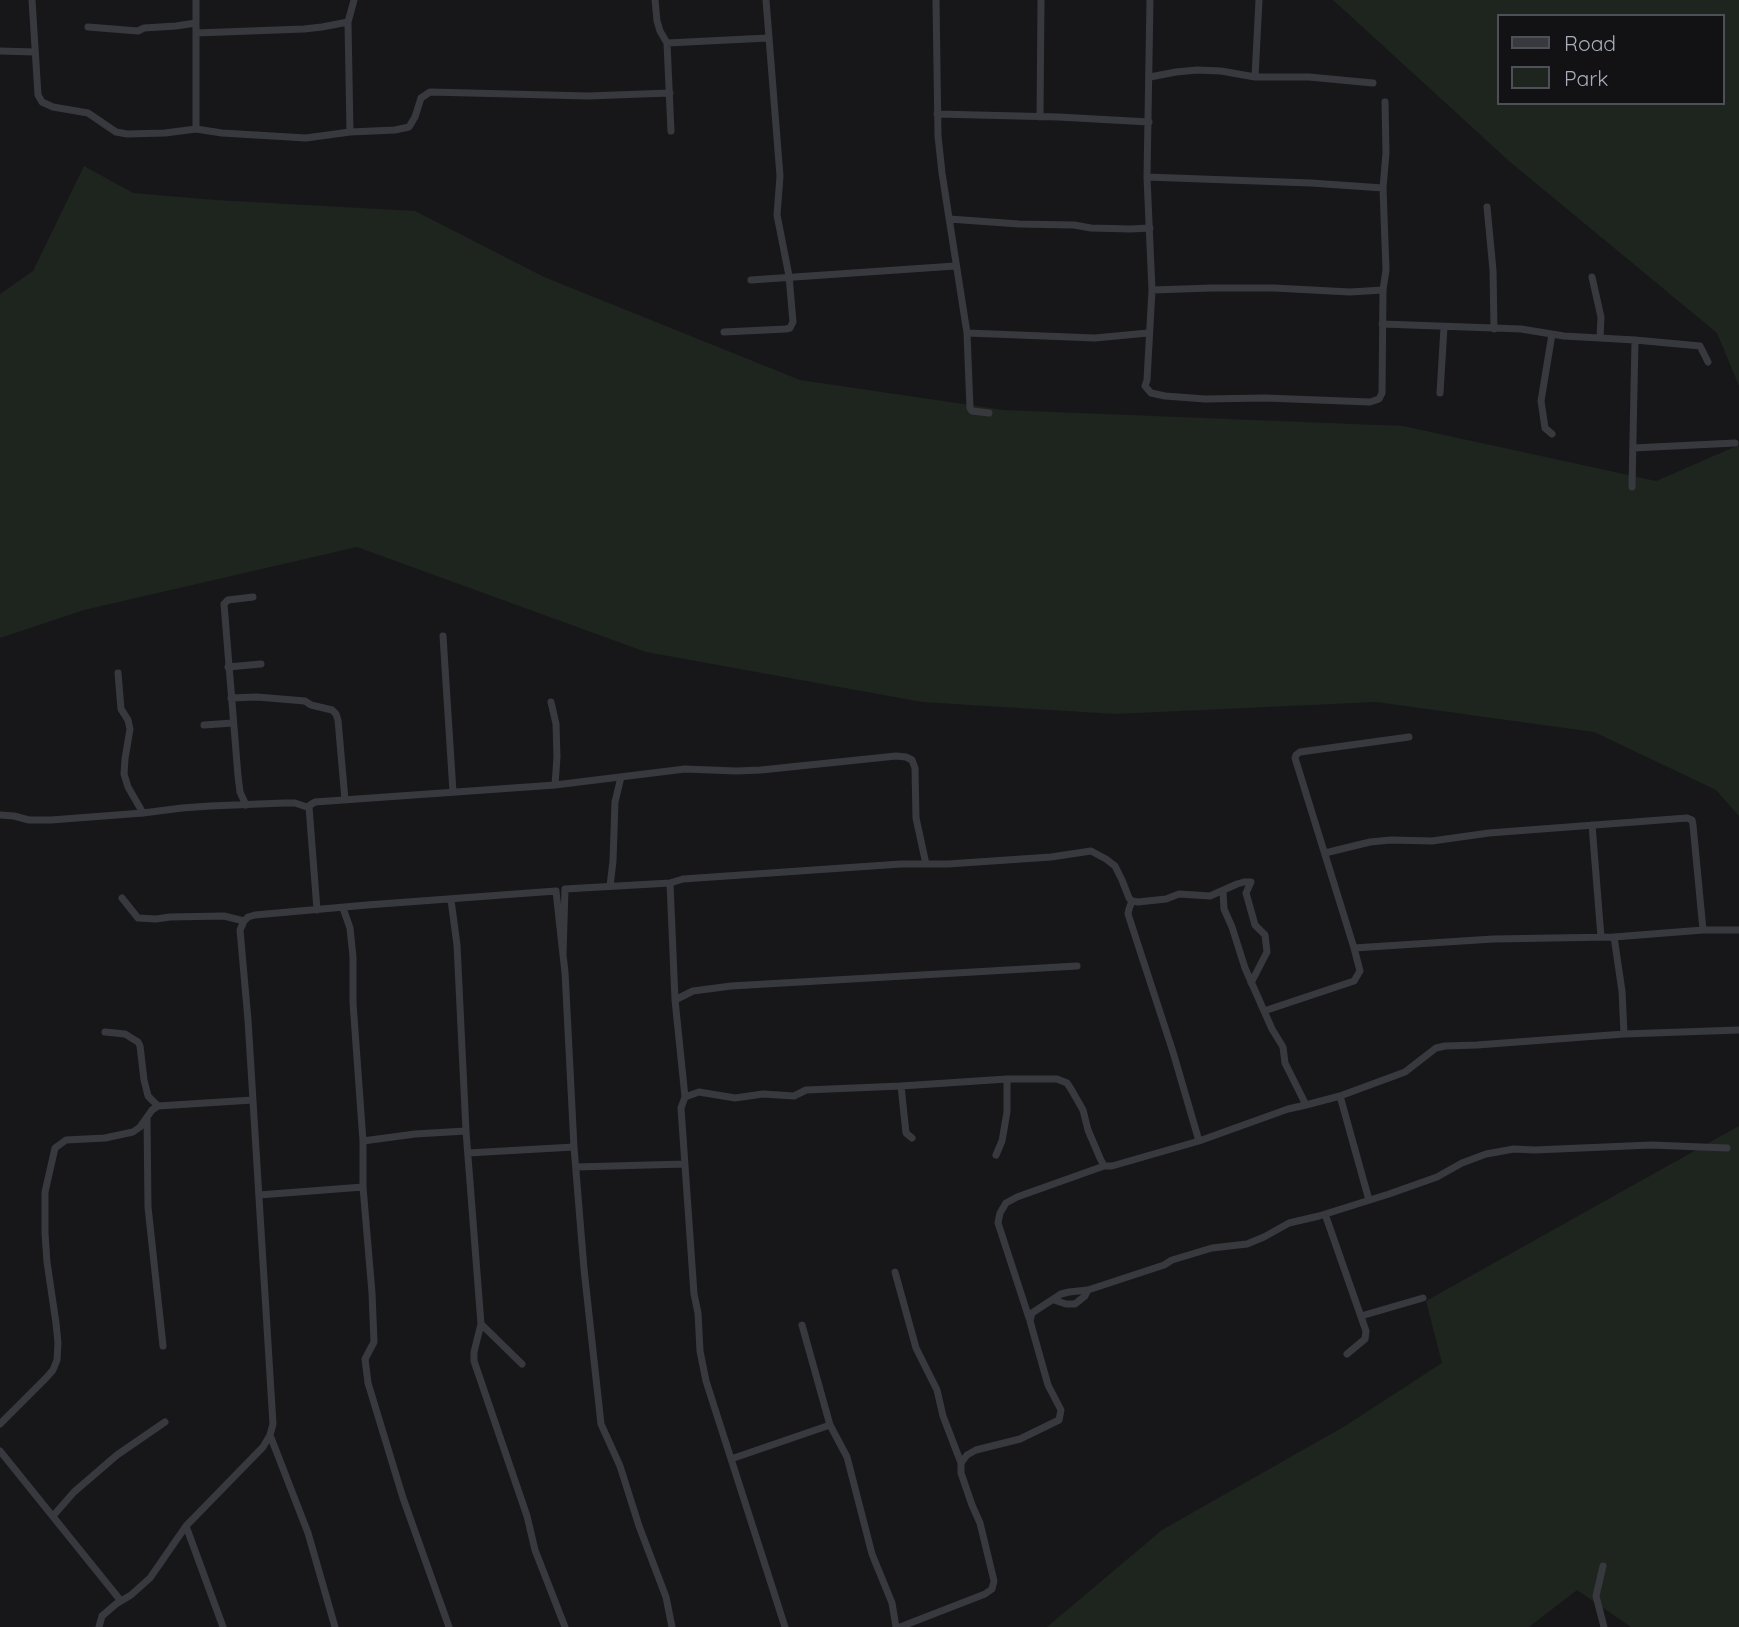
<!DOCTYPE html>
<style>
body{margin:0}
#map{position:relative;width:1739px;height:1627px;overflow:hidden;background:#17171a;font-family:Quicksand,sans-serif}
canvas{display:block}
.legend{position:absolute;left:1497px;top:14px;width:228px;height:91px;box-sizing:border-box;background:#121215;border:2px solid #4e5057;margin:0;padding:9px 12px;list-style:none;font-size:21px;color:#a9aeba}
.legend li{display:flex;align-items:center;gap:14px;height:35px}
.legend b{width:35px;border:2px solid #4e5057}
</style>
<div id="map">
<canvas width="1739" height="1627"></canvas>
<ul class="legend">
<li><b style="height:9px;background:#38393f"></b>Road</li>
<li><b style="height:19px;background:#1d251e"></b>Park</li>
</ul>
</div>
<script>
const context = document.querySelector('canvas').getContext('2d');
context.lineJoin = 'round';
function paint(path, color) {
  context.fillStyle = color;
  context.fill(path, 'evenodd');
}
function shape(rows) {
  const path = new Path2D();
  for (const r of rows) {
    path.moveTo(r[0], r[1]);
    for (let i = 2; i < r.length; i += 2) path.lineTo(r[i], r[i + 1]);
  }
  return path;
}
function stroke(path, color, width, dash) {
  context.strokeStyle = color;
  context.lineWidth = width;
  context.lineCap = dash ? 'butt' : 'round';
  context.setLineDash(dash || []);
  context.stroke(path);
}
const green = shape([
 [1333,0,1739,0,1739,386,1717,333,1509,161],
 [1499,16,1723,16,1723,103,1499,103],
 [84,166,133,193,215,200,415,211,544,277,800,380,1004,410,1403,426,1656,481,1739,445,1739,816,1716,790,1594,732,1376,702,1115,714,922,702,646,652,357,547,84,610,0,638,0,294,33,271],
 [1739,1126,1739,1627,1631,1627,1577,1590,1529,1627,1047,1627,1162,1530,1345,1426,1442,1363,1426,1301]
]);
const street = shape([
 [32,0,38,95,42,102,53,107,88,113,116,132,127,134,165,133,196,129,222,133,306,138,350,132,395,130,409,127,415,117,421,98,430,92,588,96,670,93],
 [196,0,196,129],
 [655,0,657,21,660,31,667,43,671,131],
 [936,0,938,136,942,173,967,333,970,408,972,411,989,413],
 [1150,0,1147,177,1152,290,1147,380,1145,386,1151,393,1165,396,1205,399,1265,398,1370,402,1379,399,1382,393,1383,290],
 [88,27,138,31,144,28,176,26,196,23],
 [196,33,304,29,322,27,348,22],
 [667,43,768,38],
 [0,51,35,52],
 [1150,77,1176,72,1197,70,1221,71,1255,77,1309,77,1373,83],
 [1255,77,1259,0],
 [937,114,1059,117,1149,122],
 [1040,117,1041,0],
 [350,132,348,22,354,0],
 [1147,177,1311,183,1383,188],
 [1487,207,1493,270,1494,329],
 [949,219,1019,224,1074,225,1091,228,1130,229,1150,228],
 [1592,277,1601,317,1600,338],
 [751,280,955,266],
 [1152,290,1212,288,1274,288,1350,292,1383,290,1386,270,1383,188,1386,153,1385,102],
 [1382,324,1521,329,1564,336,1635,340,1632,487],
 [724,332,786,329,790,328,793,322,789,276,777,215,780,176,766,0],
 [967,333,1095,338,1148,333],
 [1635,340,1700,346,1708,362],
 [1440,393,1444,327],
 [1552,434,1545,428,1541,401,1552,334],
 [1633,448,1735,443],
 [443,636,453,792],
 [228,667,261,664],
 [118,673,121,709,128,720,130,729,125,759,124,774,128,787,143,813],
 [231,698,257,697,305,701,311,705,332,710,336,714,338,720,345,800],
 [551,702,556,724,557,757,555,785],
 [204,725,233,723],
 [246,805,240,792,238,776,224,604,228,600,253,597],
 [309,807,317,910],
 [0,815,14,816,29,820,51,820,143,813,182,808,210,806,284,803,295,803,307,807,315,802,555,785,685,769,736,771,761,770,896,756,906,757,912,760,915,768,916,818,926,864],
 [1592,825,1601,937],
 [670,883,675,1000,685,1097,681,1108,694,1294,698,1313,700,1351,706,1381,785,1627],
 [610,886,613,861,615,802,621,777],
 [1223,892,1224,909,1232,927,1245,968,1272,1029,1283,1047,1285,1063,1306,1105,1340,1096],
 [122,898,138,918,156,919,170,917,224,916,244,921],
 [451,900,457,945,466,1131,481,1324,474,1352,474,1361,527,1516,535,1550,565,1627],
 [1132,901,1129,909,1128,914,1173,1052,1199,1141],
 [343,908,350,928,353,957,353,1003,363,1141,363,1187,372,1293,374,1342,365,1359,368,1383,403,1498,449,1627],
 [1703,930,1739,930],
 [1614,937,1622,991,1624,1034],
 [1354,948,1295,758,1296,755,1300,752,1409,737],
 [563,955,565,972,574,1147,584,1269,601,1424,620,1466,639,1526,666,1597,672,1627],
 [675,1000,693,991,731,986,1077,966],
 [1264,1011,1354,981,1360,971,1354,948,1493,939,1614,937,1703,930,1693,825,1692,820,1687,818,1489,833,1432,841,1391,840,1370,842,1325,853],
 [105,1032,125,1034,138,1042,140,1046,144,1080,148,1096,158,1106],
 [901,1086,906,1133,912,1138],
 [685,1097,699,1092,735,1098,763,1094,794,1096,806,1090,901,1086,1007,1079,1057,1079,1067,1083,1071,1089,1083,1110,1088,1130,1100,1158,1104,1166,1112,1166,1199,1141,1288,1109,1306,1105],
 [147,1118,148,1207,163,1346],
 [363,1141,415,1134,466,1131],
 [468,1153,574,1147],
 [996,1155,1002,1141,1007,1112,1007,1079],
 [576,1167,685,1164],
 [259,1195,363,1187],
 [1369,1200,1340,1096,1405,1072,1436,1048,1445,1046,1477,1045,1624,1034,1739,1030],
 [1325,1214,1366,1331,1365,1339,1347,1354],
 [895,1272,916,1348,937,1390,943,1416,961,1463,961,1473,972,1505,980,1523,994,1581,992,1589,985,1594,900,1627],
 [1054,1300,1066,1304,1075,1304,1085,1296,1088,1290],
 [1361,1316,1423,1298],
 [1029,1318,998,1223,1000,1213,1006,1203,1017,1197,1104,1166],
 [481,1324,522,1364],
 [802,1325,830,1425,847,1457,872,1554,892,1603,896,1627],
 [0,1424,46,1378,53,1370,57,1360,58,1343,56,1323,47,1262,45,1233,45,1192,55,1148,66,1140,105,1138,133,1132,140,1127,152,1110,158,1106,253,1100],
 [270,1435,308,1533,335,1627],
 [0,1451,121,1601],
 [731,1459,830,1425],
 [961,1463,967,1455,976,1450,1020,1439,1059,1420,1061,1410,1048,1385,1030,1321,1032,1313,1061,1294,1069,1292,1088,1290,1164,1265,1172,1260,1212,1248,1247,1244,1264,1237,1289,1223,1319,1216,1389,1194,1437,1177,1462,1163,1486,1154,1514,1149,1535,1150,1651,1145,1727,1148],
 [53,1516,74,1492,117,1455,165,1422],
 [186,1526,223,1627],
 [1603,1566,1596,1596,1604,1627],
 [99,1627,102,1616,116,1604,131,1595,150,1578,186,1526,263,1447,270,1435,273,1424,248,1020,240,930,244,921,248,917,255,915,367,905,556,891,563,955,565,889,670,883,683,879,901,864,948,864,1051,857,1091,851,1106,859,1115,866,1122,880,1129,898,1132,901,1138,902,1166,899,1179,894,1210,896,1237,884,1244,882,1251,882,1246,893,1255,925,1265,935,1267,952,1251,983]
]);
paint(green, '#1d251e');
stroke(street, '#38393f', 7);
</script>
